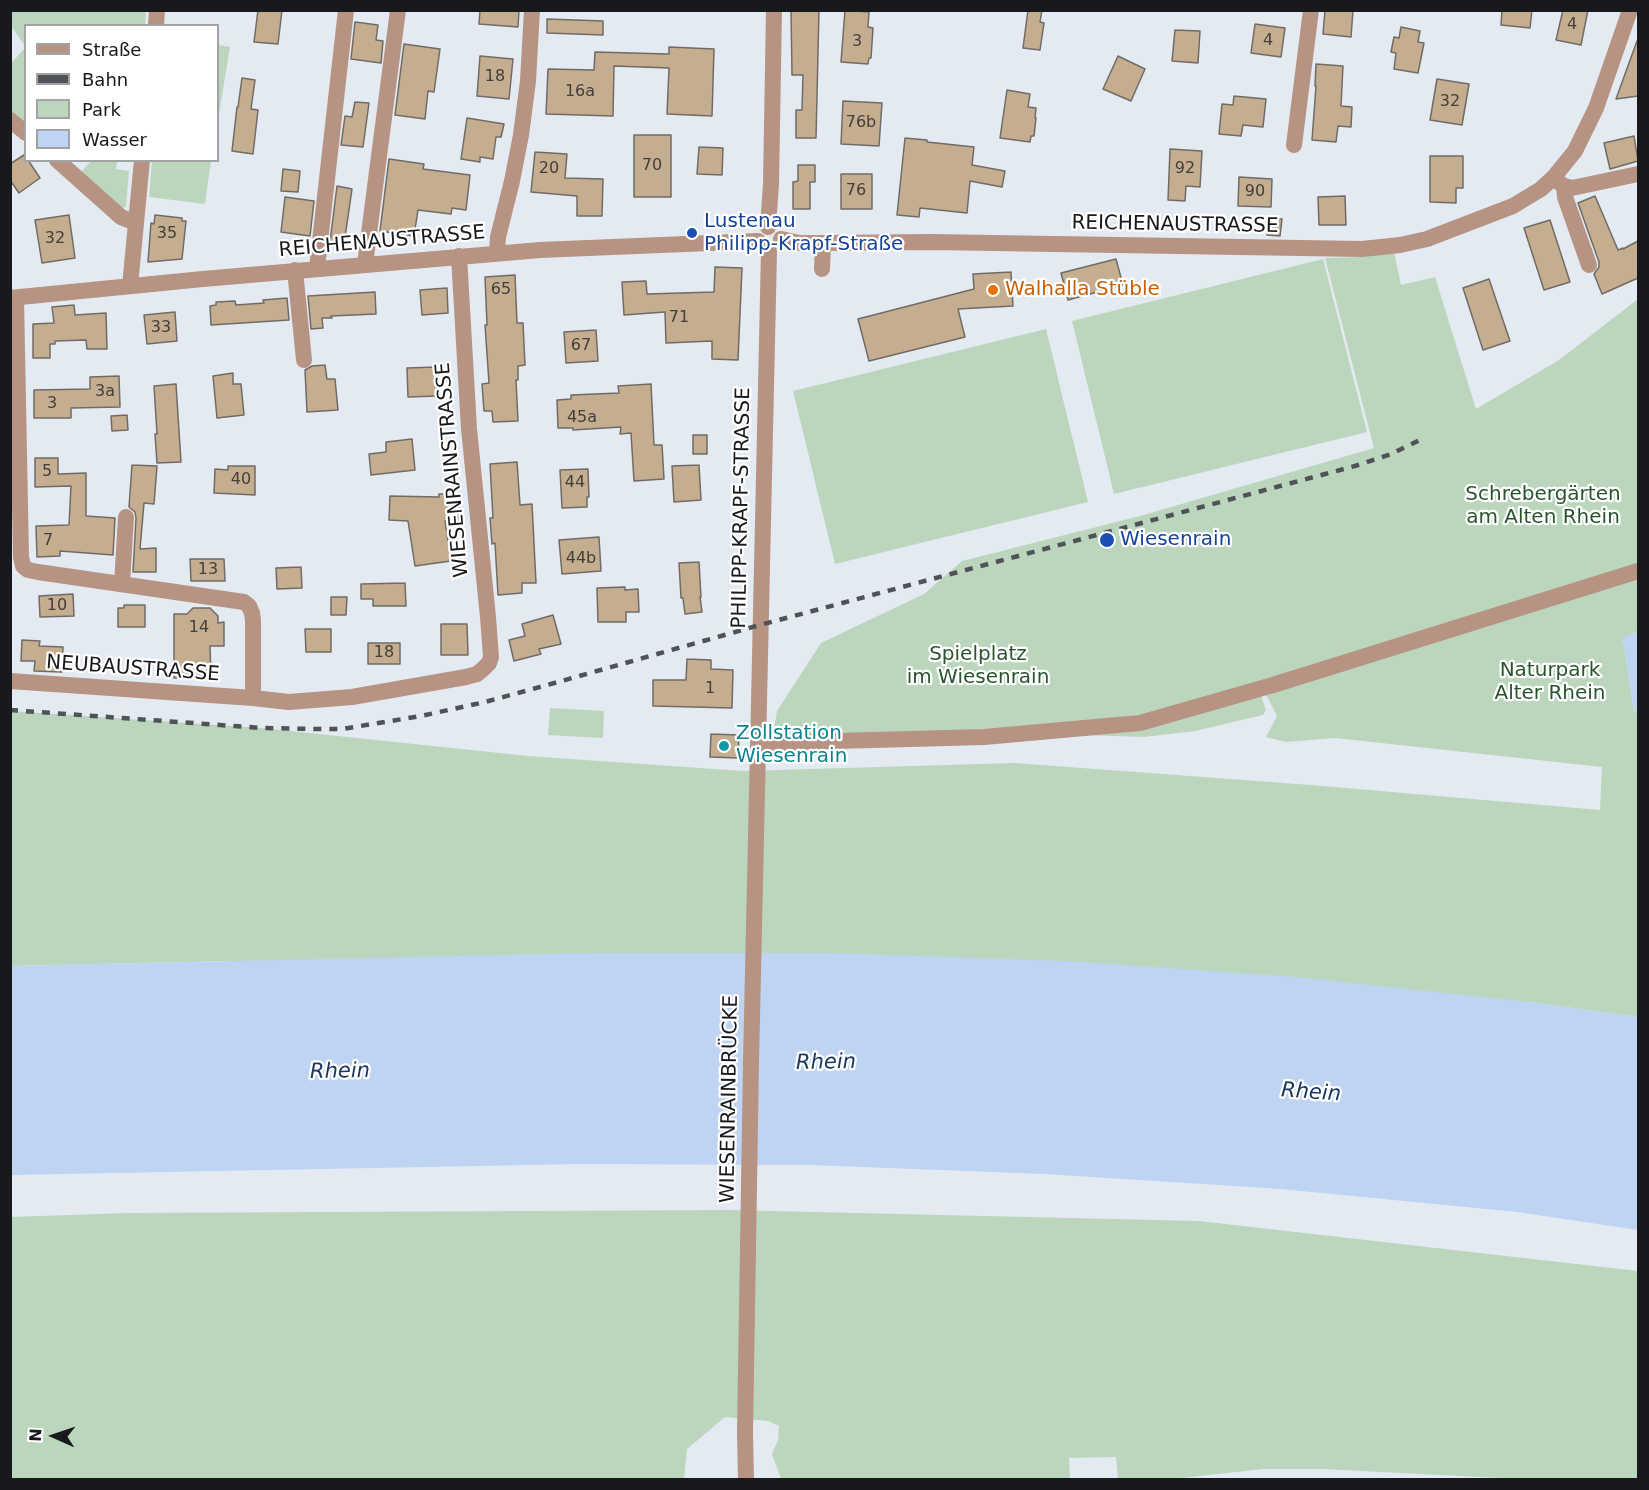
<!DOCTYPE html>
<meta charset="utf-8">
<style>
body{margin:0}
#map{position:relative;width:1649px;height:1490px;overflow:hidden;background:#e4eaf1;font-family:"DejaVu Sans",sans-serif}
canvas{display:block}
.frame{position:absolute;inset:0;border:12px solid #17191c;pointer-events:none}
.legend{position:absolute;left:24px;top:24px;width:195px;height:138px;box-sizing:border-box;background:#fff;border:2px solid #a2a3a4;margin:0;padding:8px 10px;list-style:none;font-size:18px;color:#17191c}
.legend li{display:flex;align-items:center;gap:12px;height:30px}
.legend b{width:30px;border:2px solid #a2a3a4}
.north{position:absolute;left:24px;top:1406px;width:60px;height:60px;-webkit-text-stroke:4px #fff;paint-order:stroke;rotate:273deg;font-size:16px;font-weight:700;line-height:24px;text-align:center;color:#17191c}
.north::after{content:'';display:block;margin:auto;width:21px;height:27px;background:#17191c;clip-path:polygon(50% 0,100% 100%,50% 72%,0 100%)}
</style>
<div id="map">
<canvas width="1649" height="1490"></canvas>
<div class="frame"></div>
<ul class="legend">
<li><b style="height:8px;background:#b69382"></b>Straße</li>
<li><b style="height:8px;background:#4f5256"></b>Bahn</li>
<li><b style="height:16px;background:#bcd6bd"></b>Park</li>
<li><b style="height:16px;background:#bed4f2"></b>Wasser</li>
</ul>
<div class="north">N</div>
</div>
<script>
const context = document.querySelector('canvas').getContext('2d');
context.lineJoin = 'round';
function paint(path, color) {
  context.fillStyle = color;
  context.fill(path, 'evenodd');
}
function shape(rows) {
  const path = new Path2D();
  for (const r of rows) {
    path.moveTo(r[0], r[1]);
    for (let i = 2; i < r.length; i += 2) path.lineTo(r[i], r[i + 1]);
  }
  return path;
}
function stroke(path, color, width, dash) {
  context.strokeStyle = color;
  context.lineWidth = width;
  context.lineCap = dash ? 'butt' : 'round';
  context.setLineDash(dash || []);
  context.stroke(path);
}
function drawText(font, color, halo, rows, align = 'center') {
  context.font = font + ' "DejaVu Sans",sans-serif';
  context.lineWidth = 4.5;
  context.setLineDash([]);
  context.textBaseline = 'middle';
  context.strokeStyle = halo;
  context.fillStyle = color;
  for (const [text, x, y, turn = 0] of rows) {
    context.save();
    context.translate(x, y);
    context.rotate((+turn || 0) * Math.PI / 180);
    context.textAlign = isNaN(turn) ? turn : align;
    if (halo) context.strokeText(text, 0, 0);
    context.fillText(text, 0, 0);
    context.restore();
  }
}
const green = shape([
 [11,10,146,10,146,11,145,25,26,26,25,46,11,26],
 [218,45,230,47,218,120],
 [25,48,25,126,11,113,11,63],
 [91,161,117,161,116,169,129,171,126,206,122,209,80,173],
 [152,161,211,161,205,204,149,197],
 [1394,252,1401,285,1435,277,1476,409,1559,360,1638,299,1638,631,1623,638,1634,711,1638,712,1638,1017,1529,1002,230,961,11,966,10,711,262,728,528,756,743,771,1015,763,1311,785,1600,810,1602,767,1335,738,1286,742,1266,737,1277,716,1260,683,1145,714,1053,726,772,740,777,711,821,643,924,594,962,561,1140,516,1374,448,1325,258,1359,257],
 [1323,259,1367,432,1114,494,1072,321],
 [1046,329,1088,502,835,564,793,391],
 [1259,689,1266,710,1263,715,1195,731,1144,737,1082,735],
 [550,708,604,711,603,738,548,735],
 [728,1210,1199,1221,1638,1271,1638,1479,1518,1479,1323,1469,1263,1469,1173,1479,1118,1480,1116,1457,1069,1458,1070,1479,781,1479,772,1454,778,1440,779,1426,768,1421,725,1417,687,1449,684,1479,11,1479,10,1217,127,1213]
]);
const water = shape([
 [1638,631,1638,712,1634,711,1623,638],
 [592,953,829,953,1067,961,1296,977,1529,1002,1638,1017,1638,1230,1517,1212,1281,1189,1045,1174,811,1165,581,1164,11,1175,10,966]
]);
const building = shape([
 [258,10,282,10,278,44,254,42,258,10],
 [480,10,519,10,518,27,479,24,480,10],
 [791,10,819,10,816,138,796,138,796,110,802,110,803,75,792,75,791,10],
 [845,10,869,12,868,27,873,28,871,58,869,58,868,64,841,62,845,10],
 [1028,10,1042,10,1040,22,1044,23,1040,50,1023,48,1028,10],
 [1325,10,1353,10,1351,37,1323,34,1325,10],
 [1502,10,1532,10,1530,28,1501,25,1502,10],
 [1563,10,1588,10,1581,45,1556,40,1563,10],
 [547,19,603,21,603,35,547,33,547,19],
 [355,22,378,25,376,40,383,41,381,63,351,59,355,22],
 [1255,24,1285,28,1281,57,1251,53,1255,24],
 [1401,27,1420,31,1418,42,1424,43,1418,73,1394,69,1396,53,1391,52,1394,37,1399,38,1401,27],
 [1175,30,1200,31,1198,63,1172,61,1175,30],
 [1637,41,1638,42,1638,96,1616,99,1637,41],
 [404,44,440,49,434,92,428,91,425,119,395,115,404,44],
 [669,47,714,49,712,116,667,114,669,68,614,66,613,116,546,114,548,69,594,70,595,52,669,54,669,47],
 [480,56,513,59,509,99,477,96,480,56],
 [1118,56,1145,69,1131,101,1103,89,1118,56],
 [1316,64,1343,66,1341,106,1352,107,1351,127,1338,126,1336,142,1312,140,1316,86,1315,86,1316,64],
 [242,78,255,80,251,109,258,110,253,154,232,151,237,107,238,107,242,78],
 [1437,79,1469,84,1462,125,1430,120,1437,79],
 [1007,90,1030,94,1028,107,1036,108,1035,118,1036,118,1034,136,1031,136,1030,142,1000,138,1007,90],
 [1234,96,1266,99,1263,127,1243,125,1241,136,1219,134,1222,104,1233,105,1234,96],
 [843,101,882,103,879,146,841,144,843,101],
 [355,102,369,103,363,147,341,145,345,116,352,117,355,102],
 [467,118,504,124,501,137,496,137,493,159,480,157,480,162,461,159,467,118],
 [634,135,671,135,671,197,634,197,634,135],
 [1634,136,1638,161,1610,169,1604,143,1634,136],
 [905,138,927,140,927,142,974,147,972,165,1005,171,1002,187,970,181,967,213,920,208,919,217,897,215,905,138],
 [699,147,723,148,722,175,697,174,699,147],
 [1170,149,1202,151,1200,187,1186,186,1185,201,1168,200,1170,149],
 [535,152,567,154,565,178,603,179,602,216,577,216,577,196,531,192,535,152],
 [24,155,26,160,28,160,40,178,19,193,10,180,10,164,24,155],
 [1430,156,1463,156,1463,188,1456,188,1456,203,1430,202,1430,156],
 [389,159,424,164,423,169,470,175,466,210,452,208,451,214,418,210,414,236,380,231,389,159],
 [798,165,815,165,815,182,810,182,810,209,793,209,793,182,798,181,798,165],
 [283,169,300,171,298,192,281,191,283,169],
 [841,174,872,174,872,209,841,209,841,174],
 [1239,177,1272,179,1271,207,1238,206,1239,177],
 [337,186,352,189,344,244,330,242,337,186],
 [1345,196,1346,225,1319,225,1318,197,1345,196],
 [1595,196,1618,250,1623,248,1623,249,1638,241,1638,278,1602,294,1594,274,1599,267,1599,262,1578,203,1595,196],
 [285,197,314,201,310,236,281,232,285,197],
 [69,215,75,258,42,263,35,220,69,215],
 [155,215,182,218,182,221,186,221,182,259,148,262,151,223,154,224,155,215],
 [1268,218,1282,219,1280,236,1267,235,1268,218],
 [1550,220,1570,282,1544,290,1524,228,1550,220],
 [1116,259,1123,285,1068,300,1061,273,1116,259],
 [715,267,742,268,738,360,712,359,712,341,666,343,665,312,624,315,622,282,646,281,647,294,714,292,715,267],
 [1011,272,1013,306,958,309,965,337,869,361,858,319,974,289,973,274,1011,272],
 [515,275,517,323,523,323,525,365,518,366,518,380,516,380,518,421,493,422,492,411,484,411,482,384,489,383,485,325,487,325,485,277,515,275],
 [1489,279,1510,341,1483,350,1463,288,1489,279],
 [447,288,448,313,422,315,420,290,447,288],
 [375,292,376,314,331,316,332,318,322,318,323,328,311,329,308,296,375,292],
 [287,298,289,320,211,325,210,306,216,305,216,302,235,301,236,305,264,303,263,300,287,298],
 [74,305,75,315,106,313,107,349,87,349,86,340,55,341,55,344,50,344,50,358,33,358,33,324,54,323,52,307,74,305],
 [175,312,177,341,147,344,144,315,175,312],
 [596,330,598,361,566,363,564,332,596,330],
 [325,365,327,379,335,379,338,410,307,412,305,370,312,366,325,365],
 [436,367,437,396,408,397,407,368,436,367],
 [233,373,233,384,241,384,244,415,217,418,213,376,233,373],
 [119,376,120,407,71,408,71,418,34,418,34,390,90,389,90,377,119,376],
 [176,384,181,462,157,463,155,434,157,434,154,386,176,384],
 [651,384,654,445,662,445,664,479,634,481,631,433,620,434,621,427,573,430,573,428,558,428,557,400,571,399,571,395,619,393,618,386,651,384],
 [127,415,128,430,112,431,111,416,127,415],
 [693,435,707,435,707,454,693,454,693,435],
 [412,439,415,470,371,475,369,454,386,452,386,442,412,439],
 [35,458,58,458,58,474,86,473,86,516,115,518,113,555,60,551,60,556,37,557,36,526,69,525,71,486,35,487,35,458],
 [517,462,520,505,532,504,536,583,522,583,522,593,498,595,495,543,492,544,490,518,493,518,490,464,517,462],
 [132,465,157,466,154,504,144,503,140,549,156,548,156,572,133,572,136,518,135,512,129,507,132,465],
 [699,465,701,500,674,502,672,466,699,465],
 [228,466,255,466,255,495,214,493,215,469,228,470,228,466],
 [588,469,589,497,587,497,587,507,562,508,560,470,588,469],
 [439,494,459,494,458,521,445,521,451,561,415,566,408,521,389,520,390,496,439,497,439,494],
 [599,537,601,571,562,574,559,540,599,537],
 [190,559,224,559,225,581,191,581,190,559],
 [699,562,701,597,700,597,702,612,685,614,683,598,681,598,679,563,699,562],
 [301,567,302,588,277,589,276,568,301,567],
 [405,583,406,606,373,606,373,599,361,599,361,584,405,583],
 [625,587,625,590,638,589,639,612,626,612,626,622,598,622,597,588,625,587],
 [73,594,74,616,40,617,39,596,73,594],
 [331,597,347,597,346,615,331,615,331,597],
 [124,605,145,605,145,627,118,627,118,608,124,608,124,605],
 [193,608,210,608,218,616,218,623,224,622,224,646,210,646,211,677,174,678,174,614,187,614,193,608],
 [553,615,561,644,539,649,541,654,514,661,509,640,525,636,522,624,553,615],
 [441,624,467,624,468,655,441,655,441,624],
 [305,629,331,629,331,652,306,652,305,629],
 [22,640,40,641,39,646,63,647,62,672,34,671,35,661,21,661,22,640],
 [368,643,400,643,400,664,368,664,368,643],
 [687,659,711,660,711,669,733,670,732,708,653,706,653,680,686,680,687,659],
 [711,734,739,735,738,758,710,757,711,734]
]);
const minor = shape([
 [156,26,157,10],
 [10,120,26,133],
 [1294,145,1311,10],
 [57,160,121,217,136,223],
 [1553,178,1564,186,1572,188,1638,174],
 [1564,186,1565,197,1589,265],
 [768,227,771,184,774,10],
 [781,239,800,243,823,243,932,242,1362,249,1400,245,1427,239,1513,206,1541,189,1553,178,1575,151,1596,108,1630,10],
 [497,253,498,237,512,181,521,135,528,81,532,10],
 [365,264,398,10],
 [317,268,346,10],
 [822,269,823,243],
 [295,270,304,360],
 [130,286,142,160],
 [10,298,203,279,540,250,758,241],
 [16,298,21,557,23,566,28,570,38,572,244,602,249,606,252,613,253,620,253,698,289,702,352,697,466,677,477,674,483,669,489,663,491,657,488,617,469,429,459,256],
 [122,584,126,517],
 [10,681,253,698],
 [758,748,798,742,984,737,1140,723,1273,685,1638,571],
 [746,1480,745,1433,751,1062,769,251]
]);
const rail = shape([
 [10,710,262,728,314,729,342,729,421,716,485,702,558,682,760,625,1355,466,1391,454,1424,438]
]);
const markers = [
 [692,233,6,"#1a4fb4"],
 [993,290,6,"#e8710a"],
 [1107,540,8,"#1a4fb4"],
 [724,746,6,"#0f9aa8"]
];
const numberNames = [
 ["4",1572,25],
 ["4",1268,41],
 ["3",857,42],
 ["18",495,77],
 ["16a",580,92],
 ["32",1450,102],
 ["76b",861,123],
 ["70",652,166],
 ["20",549,169],
 ["92",1185,169],
 ["76",856,191],
 ["90",1255,192],
 ["35",167,234],
 ["32",55,239],
 ["65",501,290],
 ["71",679,318],
 ["33",161,328],
 ["67",581,346],
 ["3a",105,392],
 ["3",52,404],
 ["45a",582,418],
 ["5",47,472],
 ["40",241,480],
 ["44",575,483],
 ["7",48,541],
 ["44b",581,559],
 ["13",208,570],
 ["10",57,606],
 ["14",199,628],
 ["18",384,653],
 ["1",710,689]
];
const transitNames = [
 ["Lustenau",704,222],
 ["Philipp-Krapf-Straße",704,245],
 ["Wiesenrain",1120,540]
];
const streetNames = [
 ["REICHENAUSTRASSE",1175,225,1],
 ["REICHENAUSTRASSE",382,242,-5],
 ["WIESENRAINSTRASSE",453,470,-95],
 ["PHILIPP-KRAPF-STRASSE",742,508,-89],
 ["NEUBAUSTRASSE",133,669,4],
 ["WIESENRAINBRÜCKE",730,1099,-89]
];
const foodNames = [
 ["Walhalla Stüble",1005,290]
];
const parkNames = [
 ["Schrebergärten",1543,495],
 ["am Alten Rhein",1543,518],
 ["Spielplatz",978,655],
 ["im Wiesenrain",978,678],
 ["Naturpark",1550,671],
 ["Alter Rhein",1550,694]
];
const cultureNames = [
 ["Zollstation",736,734],
 ["Wiesenrain",736,757]
];
const waterNames = [
 ["Rhein",826,1063,-1],
 ["Rhein",340,1072,-1],
 ["Rhein",1311,1093,4]
];
paint(green, '#bcd6bd');
paint(water, '#bed4f2');
paint(building, '#c5ad90');
stroke(building, '#716b65', 1.5);
stroke(minor, '#b69382', 16);
stroke(rail, '#4f5256', 4.5, [8, 8]);
for (const [x, y, r, color] of markers) {
  const dot = new Path2D();
  dot.arc(x, y, r, 0, 2 * Math.PI);
  context.fillStyle = color;
  context.fill(dot);
  stroke(dot, '#fff', 2);
}
drawText('16px', '#423e39', null, numberNames);
drawText('20px', '#164399', '#fff', transitNames, 'left');
drawText('20px', '#17191c', '#fff', streetNames);
drawText('20px', '#c56008', '#fff', foodNames, 'left');
drawText('20px', '#29542e', '#fff', parkNames);
drawText('20px', '#0d838f', '#fff', cultureNames, 'left');
drawText('italic 21px', '#1a3860', '#fff', waterNames);
</script>
